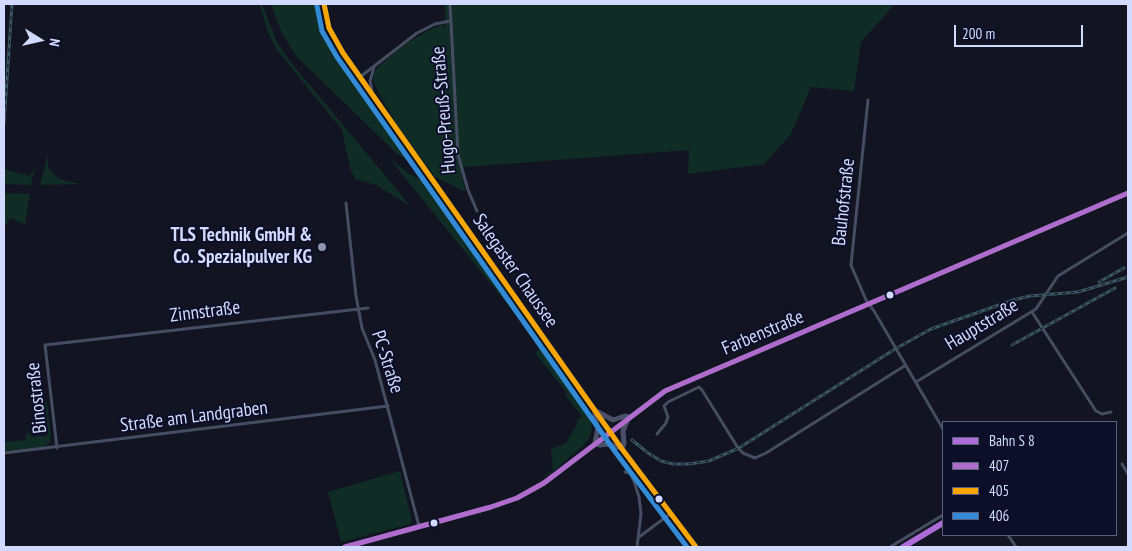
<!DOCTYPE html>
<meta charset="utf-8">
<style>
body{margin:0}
#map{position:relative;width:1132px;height:551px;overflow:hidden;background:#121421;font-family:"PT Sans Narrow",sans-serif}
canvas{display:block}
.frame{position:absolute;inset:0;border:5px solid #d2daff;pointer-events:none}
.legend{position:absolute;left:942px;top:421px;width:175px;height:115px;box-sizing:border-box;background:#0c0f27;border:1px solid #5b607d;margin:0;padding:6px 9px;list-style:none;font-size:15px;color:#d2daff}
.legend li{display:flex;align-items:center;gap:10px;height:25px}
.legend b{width:25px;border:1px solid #5b607d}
.north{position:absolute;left:15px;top:15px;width:50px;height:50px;-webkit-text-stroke:4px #0c0f27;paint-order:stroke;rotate:100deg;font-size:14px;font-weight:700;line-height:20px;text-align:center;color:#d2daff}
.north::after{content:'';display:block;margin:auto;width:18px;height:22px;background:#d2daff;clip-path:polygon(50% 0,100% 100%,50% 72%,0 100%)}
.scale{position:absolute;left:954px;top:25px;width:129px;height:22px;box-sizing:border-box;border:2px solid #d2daff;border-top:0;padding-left:6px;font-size:15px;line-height:18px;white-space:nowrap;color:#d2daff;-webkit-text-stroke:4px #0c0f27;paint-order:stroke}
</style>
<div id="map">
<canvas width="1132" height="551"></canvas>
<div class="frame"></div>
<ul class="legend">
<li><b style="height:6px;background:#ae6cd9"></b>Bahn S 8</li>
<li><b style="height:6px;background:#b06ccc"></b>407</li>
<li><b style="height:6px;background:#f7a600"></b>405</li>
<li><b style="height:6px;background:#338bd7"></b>406</li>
</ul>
<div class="north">N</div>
<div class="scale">200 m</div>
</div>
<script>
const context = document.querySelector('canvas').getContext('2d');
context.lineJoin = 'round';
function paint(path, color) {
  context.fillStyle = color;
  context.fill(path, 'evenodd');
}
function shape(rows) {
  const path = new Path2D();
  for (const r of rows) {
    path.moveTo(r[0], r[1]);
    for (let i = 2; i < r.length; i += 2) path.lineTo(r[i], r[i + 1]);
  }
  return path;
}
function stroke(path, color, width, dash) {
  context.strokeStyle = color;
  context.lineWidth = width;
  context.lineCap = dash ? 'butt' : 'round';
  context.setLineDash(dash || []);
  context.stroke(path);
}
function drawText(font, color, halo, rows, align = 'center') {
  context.font = font + ' "PT Sans Narrow",sans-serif';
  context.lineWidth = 4;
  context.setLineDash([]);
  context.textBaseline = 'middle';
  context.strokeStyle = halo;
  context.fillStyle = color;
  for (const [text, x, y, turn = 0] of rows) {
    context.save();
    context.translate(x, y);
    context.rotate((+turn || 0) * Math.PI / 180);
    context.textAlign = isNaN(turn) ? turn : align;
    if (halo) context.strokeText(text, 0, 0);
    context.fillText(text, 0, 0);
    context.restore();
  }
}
const green = shape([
 [259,4,262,4,277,42,294,66,423,221,410,206,399,199,376,185,355,179,350,168,342,130,277,50,269,35],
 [271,4,318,4,322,25,333,50,419,169,395,152,296,56,281,31],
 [445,4,895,4,861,42,854,91,811,87,791,134,764,164,688,174,689,150,464,167,460,169,466,192,435,177,396,123,373,82,374,73,377,68,404,45,431,29,442,25,445,28],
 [48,154,48,168,59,179,79,184,40,185],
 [389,158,408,173,430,184,567,378,574,395,591,422,592,432,586,443,550,474,533,485,553,470,551,449,566,443,577,424,578,422,576,421,582,416,565,395,567,393,535,353,542,347],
 [35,168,31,185,4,184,5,169,29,176],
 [4,193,30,194,25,224,10,218,4,228],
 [45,402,47,403,51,435,50,443,45,447,4,451,4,439,5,442,26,440,26,434,29,433,32,437,48,435],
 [400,471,412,521,410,524,341,542,328,492]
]);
const street = shape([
 [450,4,458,155,468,190,477,211],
 [360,77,417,33,435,24,450,21],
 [373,95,370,81,374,67],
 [868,100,851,265,866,300,874,311,943,429],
 [346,203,356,296,362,328,375,360,419,526],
 [1032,312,1096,411,1102,414,1111,412],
 [916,382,1036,309,1058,276,1128,233],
 [657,434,666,423,668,417,664,406,668,402,699,387,702,390,738,448,743,453,755,458,766,453,906,365],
 [57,448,45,345,368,308],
 [4,453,388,406],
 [1122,464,1128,474],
 [625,472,630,473,634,481,639,497,641,514,637,547],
 [1008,535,1016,547],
 [639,537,670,514],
 [890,547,943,515]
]);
const secondary = shape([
 [324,4,329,28,343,53,622,449,696,547],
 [595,410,595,419,598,428,595,443],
 [598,412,613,420,625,416,630,417],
 [595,444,600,445,607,444,621,448],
 [622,449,624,443,623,431,627,421],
 [345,547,491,507,517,498,544,483,665,391,1128,193]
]);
const rail = shape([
 [4,124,12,4],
 [1099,282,1124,268],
 [1012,345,1115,288],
 [632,440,648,453,661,461,673,464,689,464,709,461,739,448,895,349,931,329,1013,300,1030,296,1078,292,1128,277]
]);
const bus1 = shape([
 [345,547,491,507,517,498,544,483,665,391,1128,193]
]);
const bus2 = shape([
 [324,4,329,28,343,53,622,449,696,547]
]);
const bus3 = shape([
 [317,6,322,31,337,57,616,453,687,547]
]);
const rail1 = shape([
 [903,547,943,523]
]);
const markers = [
 [322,247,5,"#8f95b1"],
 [890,295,4.5,"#d2daff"],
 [659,499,4.5,"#d2daff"],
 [434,523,4.5,"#d2daff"]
];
const streetNames = [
 ["Hugo-Preuß-Straße",444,110,-95],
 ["Bauhofstraße",844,202,-84],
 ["Salegaster Chaussee",515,271,55],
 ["Zinnstraße",205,312,-7],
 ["Hauptstraße",982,325,-31],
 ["Farbenstraße",763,333,-23],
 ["PC-Straße",387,362,72],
 ["Binostraße",37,398,-96],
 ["Straße am Landgraben",194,417,-7]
];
const poiNames = [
 ["TLS Technik GmbH &",312,236],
 ["Co. Spezialpulver KG",312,258]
];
paint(green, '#0f2d25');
stroke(street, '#464d62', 3);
stroke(secondary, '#495068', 5);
stroke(rail, '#3b5862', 3);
stroke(rail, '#0c0f27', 1, [4]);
stroke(bus1, '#b06ccc', 5);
stroke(bus2, '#f7a600', 5);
stroke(bus3, '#338bd7', 5);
stroke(rail1, '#ae6cd9', 6);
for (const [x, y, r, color] of markers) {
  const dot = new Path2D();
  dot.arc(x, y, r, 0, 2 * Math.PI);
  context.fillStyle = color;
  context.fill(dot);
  stroke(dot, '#0c0f27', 2);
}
drawText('19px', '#d2daff', '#0c0f27', streetNames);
drawText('bold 19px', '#d2daff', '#0c0f27', poiNames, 'right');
</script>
